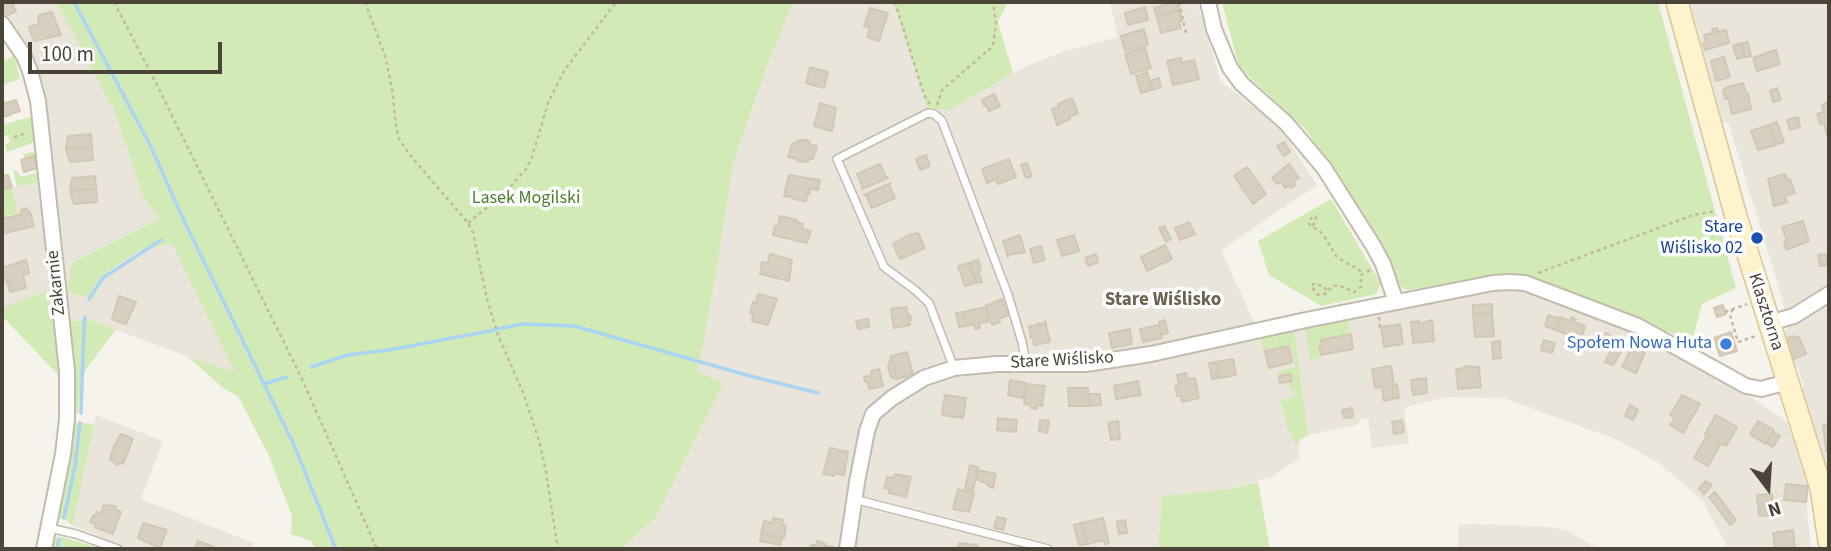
<!DOCTYPE html>
<meta charset="utf-8">
<style>
body{margin:0}
#map{position:relative;width:1831px;height:551px;overflow:hidden;background:#f6f3ec;font-family:"Source Sans 3",sans-serif}
canvas{display:block}
.frame{position:absolute;inset:0;border:4px solid #4b4439;pointer-events:none}
.north{position:absolute;left:1733px;top:453px;width:70px;height:70px;-webkit-text-stroke:5px #fff;paint-order:stroke;rotate:163deg;font-size:19px;font-weight:700;line-height:28px;text-align:center;color:#4b4439}
.north::after{content:'';display:block;margin:auto;width:24px;height:32px;background:#4b4439;clip-path:polygon(50% 0,100% 100%,50% 72%,0 100%)}
.scale{position:absolute;left:28px;top:42px;width:194px;height:32px;box-sizing:border-box;border:4px solid #4b4439;border-top:0;padding-left:9px;font-size:21px;line-height:24px;white-space:nowrap;color:#4b4439;-webkit-text-stroke:5px #fff;paint-order:stroke}
</style>
<div id="map">
<canvas width="1831" height="551"></canvas>
<div class="frame"></div>
<div class="north">N</div>
<div class="scale">100 m</div>
</div>
<script>
const context = document.querySelector('canvas').getContext('2d');
context.lineJoin = 'round';
function paint(path, color) {
  context.fillStyle = color;
  context.fill(path, 'evenodd');
}
function shape(rows) {
  const path = new Path2D();
  for (const r of rows) {
    path.moveTo(r[0], r[1]);
    for (let i = 2; i < r.length; i += 2) path.lineTo(r[i], r[i + 1]);
  }
  return path;
}
function stroke(path, color, width, dash) {
  context.strokeStyle = color;
  context.lineWidth = width;
  context.lineCap = dash ? 'butt' : 'round';
  context.setLineDash(dash || []);
  context.stroke(path);
}
function drawText(font, color, halo, rows, align = 'center') {
  context.font = font + ' "Source Sans 3",sans-serif';
  context.lineWidth = 7;
  context.setLineDash([]);
  context.textBaseline = 'middle';
  context.strokeStyle = halo;
  context.fillStyle = color;
  for (const [text, x, y, turn = 0] of rows) {
    context.save();
    context.translate(x, y);
    context.rotate((+turn || 0) * Math.PI / 180);
    context.textAlign = isNaN(turn) ? turn : align;
    if (halo) context.strokeText(text, 0, 0);
    context.fillText(text, 0, 0);
    context.restore();
  }
}
const residential = shape([
 [2,2,56,2,116,114,143,197,161,220,67,292,94,299,99,284,113,268,139,251,172,242,236,374,89,320,67,321,46,118,16,34,17,30,10,21,5,19,2,14],
 [787,2,893,2,927,108,995,82,1031,64,1065,51,1118,37,1110,2,1197,2,1221,82,1278,125,1317,185,1221,250,1260,335,1457,295,1459,297,1469,295,1469,292,1496,289,1519,289,1633,330,1757,401,1786,421,1793,438,1808,486,1807,511,1811,549,1728,549,1703,501,1660,464,1620,441,1504,398,1447,397,1406,407,1404,410,1409,443,1372,448,1368,419,1362,419,1357,425,1308,435,1300,440,1298,447,1300,458,1272,477,1228,489,1162,496,1158,549,621,549,655,518,724,383,698,373,717,268,733,164,768,62],
 [1690,2,1829,2,1829,468,1823,460,1802,387,1804,386,1797,366,1794,366,1783,334,1787,330,1783,301,1728,122,1723,123],
 [43,180,50,257,47,260,46,270,53,276,53,289,4,307,2,303,2,217,18,213,12,188],
 [96,415,163,441,141,499,254,543,252,549,120,549,121,545,73,526],
 [1476,524,1551,527,1568,531,1598,549,1458,549,1458,525]
]);
const green = shape([
 [56,2,793,2,768,62,733,164,717,268,698,372,724,383,655,518,621,549,315,549,311,541,291,534,292,516,269,456,238,396,223,388,187,356,235,373,172,243,139,251,113,268,99,284,94,299,67,292,72,263,160,219,143,197,116,114],
 [893,2,1008,2,998,22,1013,73,949,110,927,108],
 [1222,2,1658,2,1736,288,1702,304,1692,341,1515,274,1407,290,1402,288,1354,205,1307,131,1239,67],
 [15,56,20,79,2,85,2,61],
 [2,114,3,116,11,114,12,116,3,118,5,124,37,115,38,139,30,144,7,152,5,145,10,142,8,135,2,137],
 [32,152,41,155,43,180,17,187,13,168,22,177,42,171,41,167,37,168,34,157,25,159,23,154],
 [12,188,18,213,2,217,2,191],
 [1331,199,1381,284,1376,294,1321,306,1269,275,1258,241],
 [53,289,61,378,2,316,2,303,4,307],
 [1348,319,1350,333,1318,341,1319,358,1310,360,1305,326],
 [89,320,116,329,82,375,78,413,72,413,67,321],
 [1294,328,1308,435,1300,440,1298,447,1288,429,1280,400,1295,397,1294,390,1290,390,1288,383,1293,382,1292,375,1279,376,1277,372,1295,367,1291,345,1262,350,1260,335],
 [70,422,94,424,73,526,67,520,54,518],
 [1258,482,1270,549,1158,549,1162,496,1228,489],
 [56,537,62,537,103,549,48,549,50,540]
]);
const stream = shape([
 [74,2,150,145,186,225,295,447,336,549],
 [89,299,103,278,161,240],
 [498,329,522,324,574,326,750,376,818,393],
 [311,367,348,355,389,350,495,330],
 [264,384,287,377],
 [81,413,84,326,85,317],
 [64,518,75,466,80,423],
 [57,549,59,540]
]);
const building = shape([
 [2,2,11,2,16,11,6,16,2,8,2,2],
 [1177,2,1179,10,1157,17,1154,8,1177,2],
 [1145,7,1148,20,1128,25,1125,13,1145,7],
 [870,8,888,13,879,41,867,37,870,28,864,26,870,8],
 [1179,10,1182,21,1179,22,1181,28,1161,33,1157,17,1179,10],
 [52,12,61,35,34,41,29,27,39,24,38,18,39,15,52,12],
 [1717,28,1718,32,1726,30,1729,43,1705,50,1703,44,1706,43,1704,35,1713,33,1712,29,1717,28],
 [1144,29,1148,45,1125,51,1121,36,1144,29],
 [1748,42,1751,56,1745,57,1742,43,1748,42],
 [1740,43,1744,57,1737,59,1733,46,1740,43],
 [1145,48,1151,68,1131,74,1125,54,1145,48],
 [1776,50,1780,64,1757,71,1753,58,1776,50],
 [1724,57,1730,77,1716,81,1711,61,1724,57],
 [1181,58,1182,63,1194,60,1199,79,1173,85,1167,61,1181,58],
 [810,67,828,72,824,88,806,83,810,67],
 [1147,72,1152,90,1141,93,1136,76,1147,72],
 [1159,78,1161,87,1152,90,1150,81,1159,78],
 [1743,83,1746,93,1748,93,1751,109,1732,114,1728,98,1725,99,1723,90,1726,89,1725,88,1743,83],
 [1777,88,1781,100,1773,102,1770,91,1777,88],
 [994,94,1000,106,989,111,986,105,984,106,982,100,994,94],
 [1072,98,1078,113,1069,117,1070,119,1057,125,1052,109,1059,107,1058,104,1072,98],
 [16,100,20,111,2,117,2,104,16,100],
 [1829,101,1829,135,1827,135,1824,123,1820,124,1817,114,1824,112,1822,105,1829,101],
 [820,103,836,108,832,131,814,126,820,103],
 [1798,117,1800,127,1790,130,1787,120,1798,117],
 [1777,122,1784,142,1775,145,1769,125,1777,122],
 [1769,125,1775,145,1758,150,1751,131,1769,125],
 [91,134,92,147,66,149,68,136,91,134],
 [801,140,806,140,810,142,809,144,817,146,813,159,810,158,808,162,797,161,798,159,788,157,792,144,801,140],
 [1284,142,1290,152,1284,156,1277,146,1284,142],
 [92,147,93,160,70,162,66,149,92,147],
 [926,155,930,166,920,170,916,159,926,155],
 [34,156,37,168,24,172,21,160,34,156],
 [1009,159,1016,177,998,184,996,179,987,183,982,169,1009,159],
 [1027,163,1032,176,1026,178,1021,165,1027,163],
 [880,164,886,177,888,178,862,189,863,188,857,174,880,164],
 [1289,164,1299,178,1293,182,1295,185,1291,188,1289,185,1285,188,1281,182,1277,184,1272,178,1289,164],
 [1247,167,1266,194,1253,204,1234,176,1247,167],
 [1785,174,1787,180,1790,179,1795,193,1785,196,1787,202,1774,206,1768,179,1785,174],
 [8,175,12,187,2,190,2,177,8,175],
 [789,175,820,180,818,190,809,188,810,194,808,193,806,201,793,199,792,197,784,196,789,175],
 [95,176,96,189,70,191,72,178,95,176],
 [891,183,889,185,895,198,872,208,866,195,864,195,891,183],
 [96,189,97,202,74,204,70,191,96,189],
 [27,208,29,213,30,212,34,226,6,233,2,219,22,214,21,210,27,208],
 [780,216,797,220,796,222,803,224,802,229,811,231,807,243,773,235,775,226,778,227,780,216],
 [1803,221,1809,241,1786,250,1784,242,1787,241,1782,227,1803,221],
 [1189,222,1195,234,1180,240,1175,228,1189,222],
 [1164,226,1171,239,1166,242,1159,228,1164,226],
 [918,233,925,248,900,259,893,244,910,234,911,235,918,233],
 [1020,235,1025,252,1016,254,1016,253,1008,255,1008,257,1003,241,1020,235],
 [1074,235,1079,251,1062,256,1057,240,1074,235],
 [1165,245,1172,259,1147,271,1141,257,1165,245],
 [1041,246,1045,260,1034,263,1030,249,1041,246],
 [770,254,792,260,789,281,760,274,762,262,768,263,770,254],
 [1096,254,1098,262,1088,266,1085,258,1096,254],
 [1826,254,1829,265,1820,266,1818,255,1826,254],
 [26,260,29,273,23,275,26,288,10,292,7,280,2,281,2,268,26,260],
 [978,260,981,270,978,271,982,282,977,283,970,263,978,260],
 [969,263,975,283,965,286,958,266,969,263],
 [758,294,777,299,768,325,752,321,753,314,750,313,753,302,756,303,758,294],
 [119,296,136,302,126,324,112,319,119,296],
 [1002,299,1008,315,999,319,1000,322,992,325,986,306,1002,299],
 [1492,304,1492,313,1473,314,1473,305,1492,304],
 [1723,305,1726,314,1717,317,1714,308,1723,305],
 [906,307,908,316,910,315,911,320,909,320,910,325,894,328,891,309,906,307],
 [986,307,988,322,979,323,980,328,975,329,974,324,966,326,963,312,986,307],
 [963,312,966,326,959,327,956,313,963,312],
 [1492,313,1494,336,1475,337,1473,314,1492,313],
 [1548,315,1560,319,1556,330,1545,326,1548,315],
 [1560,317,1570,321,1572,317,1576,319,1574,322,1585,326,1581,340,1556,330,1560,317],
 [868,319,869,327,858,329,856,321,868,319],
 [1165,320,1168,333,1161,335,1159,322,1165,320],
 [1432,320,1434,341,1413,343,1411,322,1419,321,1419,324,1432,320],
 [1045,321,1050,342,1034,345,1033,338,1031,338,1029,326,1038,325,1037,323,1039,324,1046,323,1045,321],
 [1400,324,1403,344,1384,347,1381,327,1400,324],
 [1159,325,1162,338,1143,342,1140,329,1159,325],
 [1130,329,1132,344,1112,348,1109,333,1130,329],
 [1731,332,1737,351,1720,356,1714,338,1731,332],
 [1606,333,1626,343,1613,365,1605,362,1611,350,1600,344,1606,333],
 [1351,334,1353,349,1321,355,1319,346,1322,345,1321,340,1351,334],
 [1793,336,1794,338,1799,337,1806,354,1793,359,1786,341,1788,340,1788,338,1793,336],
 [1544,340,1555,343,1552,353,1541,350,1544,340],
 [1500,341,1501,358,1493,359,1492,342,1500,341],
 [1289,346,1292,362,1269,368,1265,351,1289,346],
 [1631,349,1637,352,1639,349,1645,352,1636,373,1622,367,1631,349],
 [907,352,913,375,897,379,891,356,907,352],
 [891,356,897,379,891,377,888,367,891,356],
 [1233,359,1236,375,1219,378,1216,362,1233,359],
 [1216,362,1219,378,1212,379,1209,363,1216,362],
 [1391,366,1394,385,1392,386,1393,399,1384,401,1382,387,1375,388,1372,369,1391,366],
 [1465,366,1479,367,1481,387,1458,389,1456,369,1464,368,1465,366],
 [879,369,883,386,869,389,868,382,865,382,864,377,872,375,871,371,879,369],
 [1186,373,1187,379,1195,378,1199,398,1182,402,1181,396,1177,396,1175,386,1179,385,1177,375,1186,373],
 [1291,374,1292,381,1280,383,1279,376,1291,374],
 [1426,378,1427,393,1413,395,1411,380,1426,378],
 [1010,380,1026,383,1023,398,1008,395,1010,380],
 [1138,381,1141,395,1116,399,1114,386,1138,381],
 [1026,384,1045,386,1042,406,1037,405,1036,409,1031,408,1031,405,1024,404,1026,384],
 [1397,384,1399,398,1393,399,1392,386,1397,384],
 [1068,388,1088,388,1089,406,1069,406,1068,388],
 [1088,394,1100,394,1101,405,1089,406,1088,394],
 [945,395,966,398,963,418,942,415,945,395],
 [1682,395,1700,404,1683,433,1670,425,1675,418,1670,415,1682,395],
 [1630,405,1638,410,1633,420,1625,416,1630,405],
 [1352,408,1353,417,1344,418,1342,410,1352,408],
 [1716,415,1737,427,1726,446,1705,434,1716,415],
 [998,418,1017,420,1016,432,997,430,998,418],
 [1040,420,1049,421,1047,433,1039,431,1040,420],
 [1402,420,1404,432,1394,434,1392,422,1402,420],
 [1118,421,1120,439,1111,440,1108,423,1118,421],
 [1758,421,1774,430,1765,444,1750,434,1758,421],
 [1829,424,1829,451,1826,451,1823,425,1829,424],
 [1773,432,1780,436,1773,447,1766,443,1773,432],
 [121,434,133,439,123,464,120,463,117,465,110,459,114,446,121,434],
 [1706,437,1720,445,1708,466,1694,458,1706,437],
 [830,448,848,452,844,475,834,473,834,476,823,474,830,448],
 [970,465,978,467,973,490,965,489,970,465],
 [978,470,996,474,993,488,988,486,988,484,976,479,978,470],
 [895,474,911,477,906,497,889,493,890,489,884,488,887,477,893,478,895,474],
 [1706,481,1712,485,1704,494,1699,489,1706,481],
 [1786,484,1808,486,1806,502,1784,500,1786,484],
 [958,489,974,493,969,512,953,509,958,489],
 [1715,492,1736,520,1730,525,1709,497,1715,492],
 [1772,494,1773,515,1759,516,1757,495,1772,494],
 [104,505,115,506,116,509,121,512,113,534,95,527,96,525,90,522,93,515,95,516,97,512,101,513,104,505],
 [997,517,1006,519,1003,530,994,528,997,517],
 [773,518,783,520,782,525,786,526,784,538,761,534,764,521,772,523,773,518],
 [1103,518,1109,543,1105,544,1104,540,1087,544,1082,523,1103,518],
 [1125,520,1127,533,1119,534,1117,521,1125,520],
 [143,523,167,530,160,548,138,538,143,523],
 [1082,523,1087,544,1079,545,1074,525,1082,523],
 [1793,530,1795,549,1772,549,1772,548,1775,547,1773,533,1793,530],
 [761,534,782,538,780,545,760,541,761,534],
 [198,541,219,549,195,549,198,541],
 [817,541,826,544,825,546,833,547,832,549,811,549,811,545,816,545,817,541],
 [959,543,977,545,977,548,986,549,958,549,959,543]
]);
const path = shape([
 [114,2,156,83,302,379,377,549],
 [365,2,385,56,392,88,396,127,399,139,410,155,468,223,473,233,487,299,498,335,524,395,540,444,546,472,558,549],
 [895,2,924,95,930,104],
 [1179,2,1186,33],
 [937,105,942,90,993,46,996,24,993,2],
 [14,137,27,133],
 [468,223,506,192,526,169,532,157,548,103,564,71,616,2],
 [1313,226,1316,217,1314,216,1309,220,1309,224,1323,234,1336,256,1346,263,1357,268,1363,274],
 [1538,273,1693,215,1716,211],
 [1327,290,1323,286,1313,284,1311,286,1317,294,1320,295,1325,294,1333,286,1338,285,1354,292,1361,287,1361,275,1370,270],
 [1733,309,1730,315,1738,342,1756,336],
 [1725,312,1747,304],
 [1379,317,1380,331]
]);
const lane = shape([
 [954,368,929,303,915,290,884,267,837,159,928,113,934,114,942,121,1008,295,1022,342,1026,363],
 [854,499,1048,549],
 [49,528,76,534,118,549]
]);
const street = shape([
 [1208,2,1214,29,1230,68,1242,84,1286,123,1324,168,1374,247,1383,264,1396,302],
 [2,24,24,56,30,71,38,101,67,371,67,419,63,454,44,549],
 [1769,323,1794,316,1829,294],
 [847,549,857,482,867,431,873,414,892,398,924,378,954,368,997,364,1086,364,1151,354,1306,320,1493,283,1509,282,1525,283,1638,326,1746,386,1761,389,1788,382]
]);
const secondary = shape([
 [1677,2,1735,213,1821,488,1829,541]
]);
const markers = [
 [1757,238,7,"#1a4fb4"],
 [1726,344,7,"#3f7fe0"]
];
const parkNames = [
 ["Lasek Mogilski",526,199]
];
const transitNames = [
 ["Stare",1743,228],
 ["Wiślisko 02",1743,249]
];
const streetNames = [
 ["Zakarnie",57,283,-96],
 ["Klasztorna",1765,312,72],
 ["Stare Wiślisko",1062,361,-3]
];
const shopNames = [
 ["Społem Nowa Huta",1712,344]
];
const neighbourhoodNames = [
 ["Stare Wiślisko",1163,301]
];
paint(residential, '#eae5da');
paint(green, '#d2eab5');
stroke(stream, '#a9d4f2', 3.5);
paint(building, '#d8cfc1');
stroke(building, '#d3c7b4', 2);
stroke(lane, '#c2bbae', 10);
stroke(street, '#c2bbae', 18);
stroke(secondary, '#d6c79b', 24);
stroke(path, '#c4b79f', 2.5, [3.5, 3.5]);
stroke(lane, '#fff', 7);
stroke(street, '#fff', 14);
stroke(secondary, '#fff3cd', 21);
for (const [x, y, r, color] of markers) {
  const dot = new Path2D();
  dot.arc(x, y, r, 0, 2 * Math.PI);
  context.fillStyle = color;
  context.fill(dot);
  stroke(dot, '#fff', 2.5);
}
drawText('18px', '#4a7f2a', '#fff', parkNames);
drawText('18px', '#164399', '#fff', transitNames, 'right');
drawText('18px', '#4b4439', '#fff', streetNames);
drawText('18px', '#366cbe', '#fff', shopNames, 'right');
drawText('bold 19px', '#6e6250', '#fff', neighbourhoodNames);
</script>
